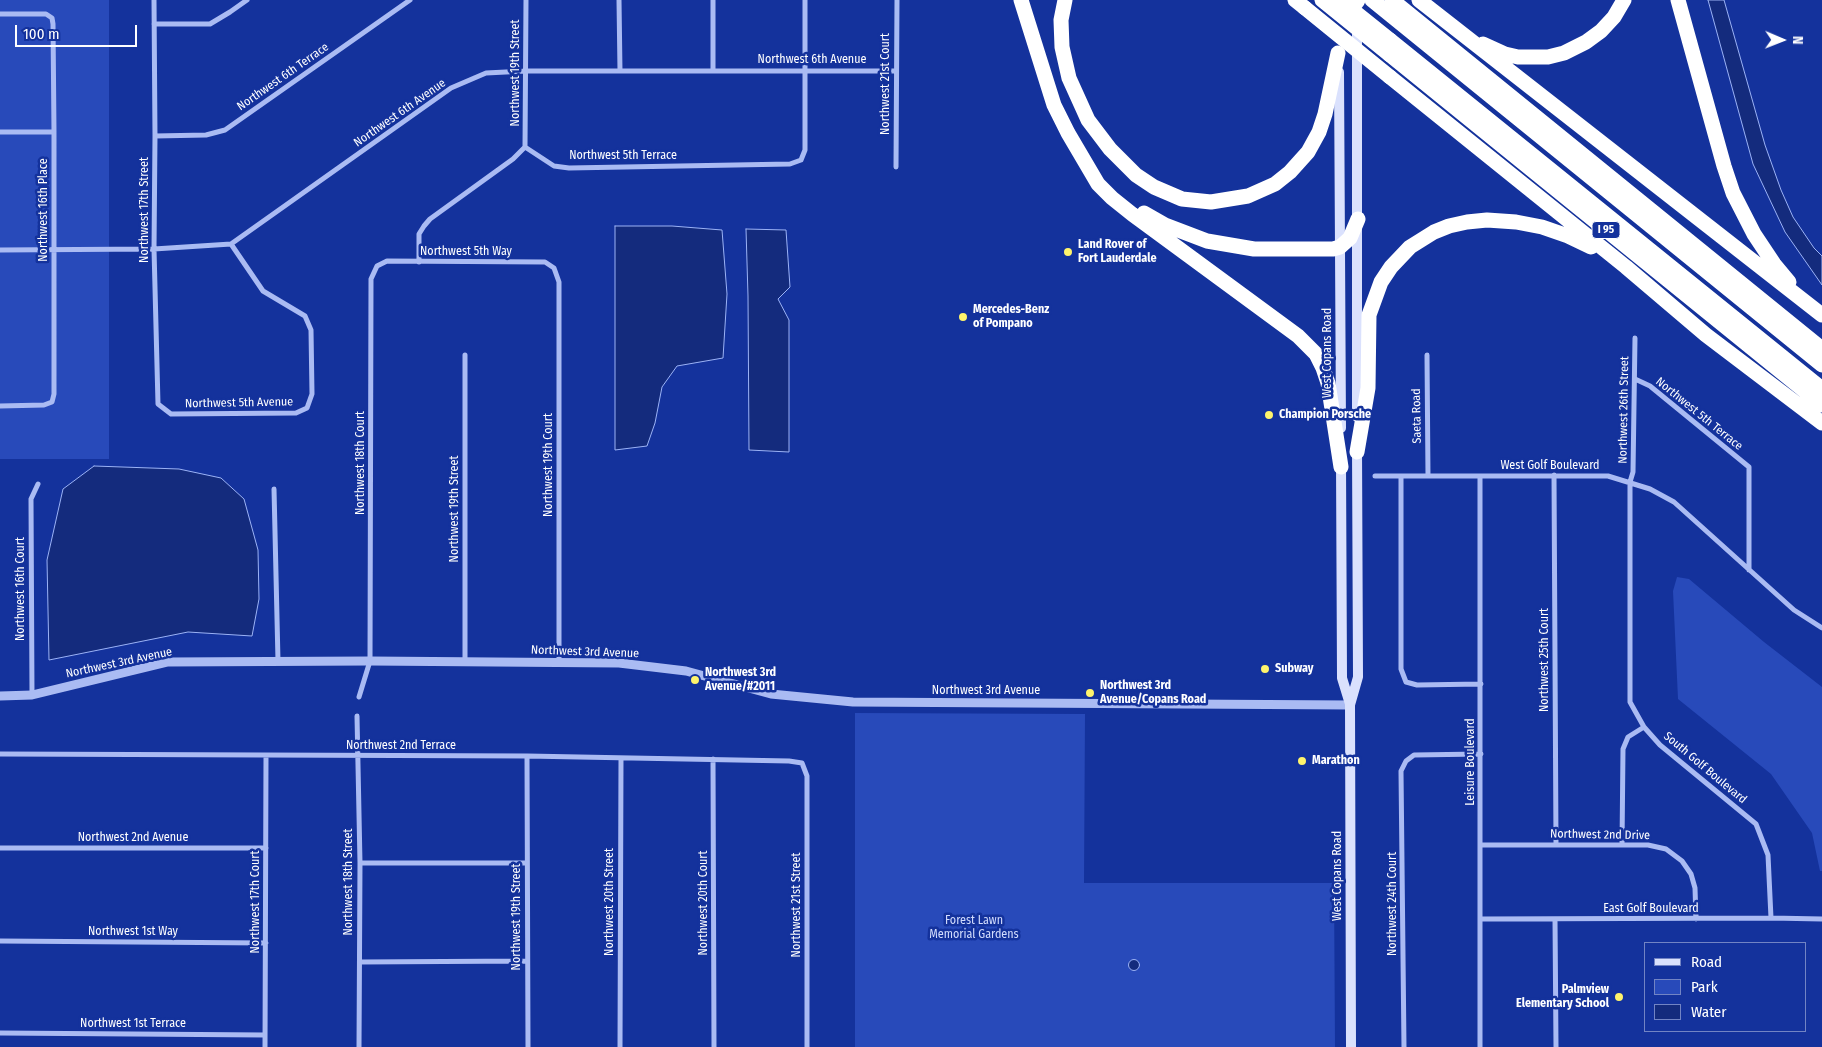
<!DOCTYPE html>
<style>
body{margin:0}
#map{position:relative;width:1822px;height:1047px;overflow:hidden;background:#14329c;font-family:"Fira Sans Condensed",sans-serif}
canvas{display:block}
.legend{position:absolute;left:1644px;top:942px;width:162px;height:90px;box-sizing:border-box;background:#14329c;border:1px solid #7284c4;margin:0;padding:6px 9px;list-style:none;font-size:15px;color:#fff}
.legend li{display:flex;align-items:center;gap:10px;height:25px}
.legend b{width:25px;border:1px solid #7284c4}
.north{position:absolute;left:1757px;top:15px;width:50px;height:50px;-webkit-text-stroke:4px #14329c;paint-order:stroke;rotate:91deg;font-size:14px;font-weight:700;line-height:20px;text-align:center;color:#fff}
.north::after{content:'';display:block;margin:auto;width:18px;height:22px;background:#fff;clip-path:polygon(50% 0,100% 100%,50% 72%,0 100%)}
.scale{position:absolute;left:15px;top:25px;width:122px;height:22px;box-sizing:border-box;border:2px solid #fff;border-top:0;padding-left:6px;font-size:15px;line-height:18px;white-space:nowrap;color:#fff;-webkit-text-stroke:4px #14329c;paint-order:stroke}
</style>
<div id="map">
<canvas width="1822" height="1047"></canvas>
<ul class="legend">
<li><b style="height:6px;background:#dae1fd"></b>Road</li>
<li><b style="height:14px;background:#284aba"></b>Park</li>
<li><b style="height:14px;background:#142b7d"></b>Water</li>
</ul>
<div class="north">N</div>
<div class="scale">100 m</div>
</div>
<script>
const context = document.querySelector('canvas').getContext('2d');
context.lineJoin = 'round';
function paint(path, color) {
  context.fillStyle = color;
  context.fill(path, 'evenodd');
}
function shape(rows) {
  const path = new Path2D();
  for (const r of rows) {
    if (r.length === 3) {
      path.moveTo(r[0] + r[2], r[1]);
      path.arc(r[0], r[1], r[2], 0, 2 * Math.PI);
      continue;
    }
    path.moveTo(r[0], r[1]);
    for (let i = 2; i < r.length; i += 2) path.lineTo(r[i], r[i + 1]);
  }
  return path;
}
function stroke(path, color, width, dash) {
  context.strokeStyle = color;
  context.lineWidth = width;
  context.lineCap = dash ? 'butt' : 'round';
  context.setLineDash(dash || []);
  context.stroke(path);
}
function drawText(font, color, halo, rows, align = 'center') {
  context.font = font + ' "Fira Sans Condensed",sans-serif';
  context.lineWidth = 5;
  context.setLineDash([]);
  context.textBaseline = 'middle';
  context.strokeStyle = halo;
  context.fillStyle = color;
  for (const [text, x, y, turn = 0] of rows) {
    context.save();
    context.translate(x, y);
    context.rotate((+turn || 0) * Math.PI / 180);
    context.textAlign = isNaN(turn) ? turn : align;
    if (halo) context.strokeText(text, 0, 0);
    context.fillText(text, 0, 0);
    context.restore();
  }
}
const green = shape([
 [0,0,109,0,109,459,0,459],
 [1677,577,1689,579,1764,642,1822,687,1822,871,1820,871,1812,833,1771,774,1678,699,1673,591],
 [855,713,1085,714,1084,883,1334,883,1335,1047,855,1047]
]);
const water = shape([
 [1708,0,1724,0,1765,145,1781,190,1793,217,1814,248,1822,256,1822,285,1785,232,1753,164,1708,0],
 [615,226,672,226,722,230,727,294,723,358,677,366,662,387,655,423,647,446,615,450,615,226],
 [746,229,786,230,790,287,778,299,789,320,789,452,749,450,748,296,746,229],
 [94,466,179,469,221,478,244,499,258,550,259,599,252,636,188,632,49,660,47,560,63,489,94,466],
 [1134,965,5.5]
]);
const minor = shape([
 [154,0,155,136,154,249,158,404,171,414,296,413,307,408,312,394,311,330,305,316,263,291,231,244],
 [619,0,620,71],
 [713,0,713,70],
 [0,14,46,14,52,18,53,24,54,132,54,394,52,402,44,405,0,406],
 [154,24,210,24,230,12,247,0],
 [0,132,54,132],
 [155,136,206,135,225,130,410,0],
 [525,147,526,0],
 [896,167,897,0],
 [0,250,154,249,231,244,451,88,486,73,526,71,896,71],
 [419,262,419,234,424,226,430,219,513,159,525,147,554,166,569,168,790,164,801,160,805,150,805,0],
 [1635,338,1633,472,1630,482,1630,702,1644,727,1660,745,1756,824,1768,855,1771,918],
 [465,355,465,662],
 [1427,355,1428,476],
 [1635,379,1650,386,1749,467,1749,570],
 [1554,475,1556,844],
 [1375,476,1608,476,1650,489,1674,502,1794,610,1822,628],
 [1401,476,1401,669,1406,682,1417,685,1481,684],
 [1480,476,1480,1047],
 [274,489,278,661],
 [32,695,31,499,38,484],
 [359,697,370,661,371,279,377,266,387,261,545,262,554,268,559,282,559,662],
 [357,716,360,863,359,1047],
 [0,754,527,756,789,761,802,763,807,776,807,1047],
 [527,756,528,1047],
 [713,759,714,1047],
 [1481,845,1648,845,1666,849,1682,861,1691,874,1695,888,1696,919],
 [1622,845,1623,749,1628,737,1644,727],
 [0,848,266,848],
 [360,863,527,863],
 [1481,919,1771,918,1822,919],
 [1555,919,1556,1047],
 [0,941,266,943],
 [360,962,527,961],
 [0,1033,265,1035],
 [265,1047,266,757],
 [620,1047,621,758],
 [1404,1047,1401,771,1406,761,1414,755,1481,754]
]);
const tertiary = shape([
 [0,696,32,695,168,662,370,661,619,663,686,671,771,694,853,702,1350,705]
]);
const secondary = shape([
 [1339,72,1341,428],
 [1357,417,1357,27],
 [1341,462,1342,678,1350,704],
 [1351,1047,1350,705,1358,677,1357,447]
]);
const motorway = shape([
 [1021,0,1054,105,1068,133,1098,184,1112,198,1132,214,1298,336,1316,354,1323,368,1328,383,1341,467],
 [1065,0,1061,20,1062,47,1069,78,1088,120,1110,149,1136,175,1154,187,1182,199,1211,202,1248,196,1275,184,1290,172,1308,152,1319,132,1325,114,1338,53],
 [1295,0,1305,8],
 [1372,0,1822,365],
 [1392,0,1822,349],
 [1419,0,1822,315],
 [1678,0,1724,166,1733,193,1754,234,1774,264,1789,282],
 [1357,2,1358,0],
 [1390,40,1822,389],
 [1483,44,1505,54,1518,57,1548,57,1564,53,1586,42,1601,31,1614,17,1624,0],
 [1390,55,1822,405],
 [1390,77,1626,267,1706,335,1822,423],
 [1144,213,1165,225,1207,241,1254,249,1333,249,1340,247,1350,238,1358,219],
 [1357,452,1368,388,1369,315,1381,282,1391,267,1410,247,1434,232,1449,226,1467,222,1487,220,1516,222,1542,227,1568,236,1591,247]
]);
const motorwayBridge = shape([
 [1322,0,1390,55],
 [1340,0,1390,40],
 [1305,8,1390,77]
]);
const markers = [
 [1068,252,5,"#fff46c"],
 [963,317,5,"#fff46c"],
 [1269,415,5,"#fff46c"],
 [1265,669,5,"#fff46c"],
 [695,680,5,"#fff46c"],
 [1090,693,5,"#fff46c"],
 [1302,761,5,"#fff46c"],
 [1619,997,5,"#fff46c"]
];
const shields = [
 [1606,230,28]
];
const shieldNames = [
 ["I 95",1606,230]
];
const streetNames = [
 ["Northwest 6th Avenue",812,60],
 ["Northwest 19th Street",516,73,-90],
 ["Northwest 6th Terrace",283,77,-35],
 ["Northwest 21st Court",886,84,-90],
 ["Northwest 6th Avenue",400,113,-35],
 ["Northwest 5th Terrace",623,156],
 ["Northwest 16th Place",44,210,-90],
 ["Northwest 17th Street",145,210,-90],
 ["Northwest 5th Way",466,252],
 ["West Copans Road",1328,353,-90],
 ["Northwest 5th Avenue",239,403,-1],
 ["Northwest 26th Street",1624,410,-89],
 ["Northwest 5th Terrace",1699,414,39],
 ["Saeta Road",1417,416,-91],
 ["Northwest 18th Court",361,463,-90],
 ["Northwest 19th Court",549,465,-90],
 ["West Golf Boulevard",1550,466],
 ["Northwest 19th Street",455,509,-90],
 ["Northwest 16th Court",21,589,-90],
 ["Northwest 3rd Avenue",585,652,2],
 ["Northwest 25th Court",1545,660,-90],
 ["Northwest 3rd Avenue",119,663,-12],
 ["Northwest 3rd Avenue",986,691],
 ["Northwest 2nd Terrace",401,746],
 ["Leisure Boulevard",1471,762,-90],
 ["South Golf Boulevard",1705,768,40],
 ["Northwest 2nd Drive",1600,835,1],
 ["Northwest 2nd Avenue",133,838],
 ["West Copans Road",1338,876,-90],
 ["Northwest 18th Street",349,882,-90],
 ["Northwest 17th Court",256,902,-90],
 ["Northwest 20th Street",610,902,-90],
 ["Northwest 20th Court",704,903,-90],
 ["Northwest 24th Court",1393,904,-90],
 ["Northwest 21st Street",797,905,-90],
 ["East Golf Boulevard",1651,909],
 ["Northwest 19th Street",517,917,-90],
 ["Northwest 1st Way",133,932],
 ["Northwest 1st Terrace",133,1024]
];
const poiNames = [
 ["Land Rover of",1078,245],
 ["Fort Lauderdale",1078,259],
 ["Mercedes-Benz",973,310],
 ["of Pompano",973,324],
 ["Champion Porsche",1279,415],
 ["Subway",1275,669],
 ["Northwest 3rd",705,673],
 ["Avenue/#2011",705,687],
 ["Northwest 3rd",1100,686],
 ["Avenue/Copans Road",1100,700],
 ["Marathon",1312,761],
 ["Palmview",1609,990,"right"],
 ["Elementary School",1609,1004,"right"]
];
const parkNames = [
 ["Forest Lawn",974,921],
 ["Memorial Gardens",974,935]
];
paint(green, '#284aba');
paint(water, '#142b7d');
stroke(water, '#9cb3f6', 1);
stroke(minor, '#aabbf3', 5);
stroke(tertiary, '#aabbf3', 9);
stroke(secondary, '#dae1fd', 10);
stroke(motorway, '#fff', 15);
stroke(motorwayBridge, '#fff', 15);
for (const [x, y, r, color] of markers) {
  const dot = new Path2D();
  dot.arc(x, y, r, 0, 2 * Math.PI);
  context.fillStyle = color;
  context.fill(dot);
  stroke(dot, '#14329c', 2);
}
for (const [x, y, w] of shields) {
  const box = new Path2D();
  box.roundRect(x - w / 2, y - 8.5, w, 17, 4);
  context.fillStyle = '#14329c';
  context.fill(box);
  stroke(box, '#fff', 1);
}
drawText('bold 11px', '#fff', null, shieldNames);
drawText('12px', '#fff', '#14329c', streetNames);
drawText('bold 12px', '#fff', '#14329c', poiNames, 'left');
drawText('12px', '#d2dcfd', '#14329c', parkNames);
</script>
